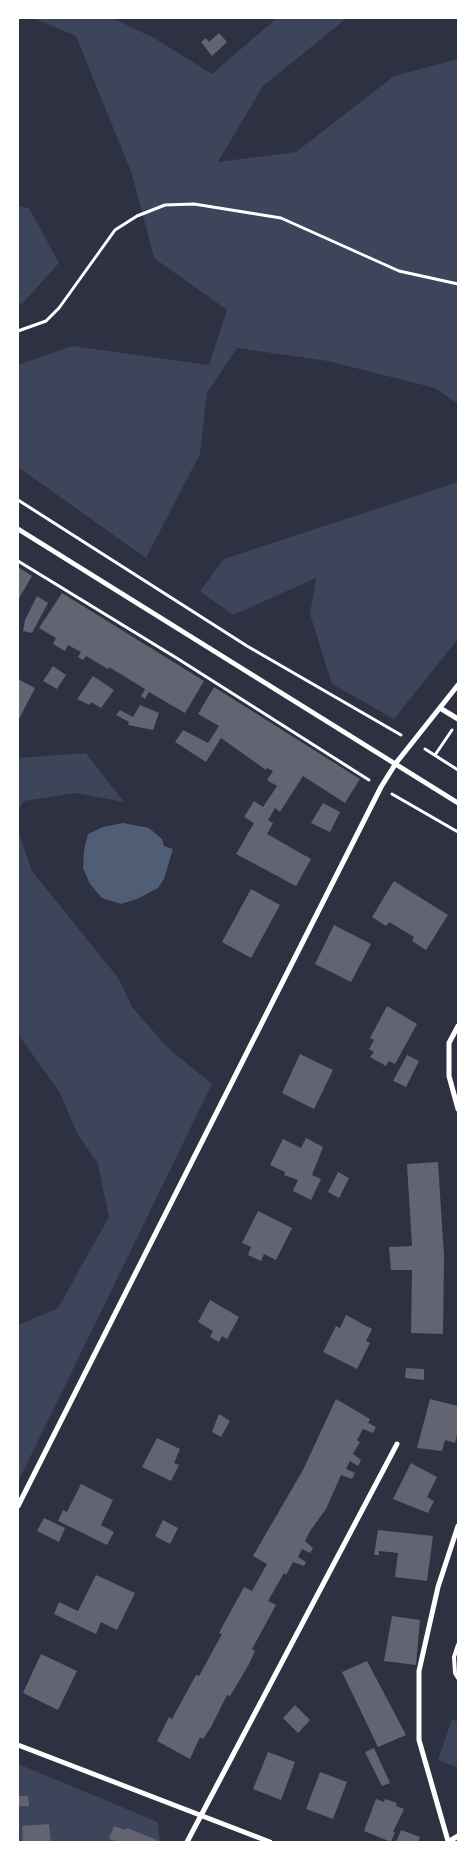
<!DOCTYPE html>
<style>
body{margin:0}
#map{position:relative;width:476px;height:1860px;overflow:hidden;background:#2d3142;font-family:Inter,sans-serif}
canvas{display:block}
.frame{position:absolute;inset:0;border:19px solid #fff;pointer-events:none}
</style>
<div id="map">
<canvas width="476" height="1860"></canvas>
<div class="frame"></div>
</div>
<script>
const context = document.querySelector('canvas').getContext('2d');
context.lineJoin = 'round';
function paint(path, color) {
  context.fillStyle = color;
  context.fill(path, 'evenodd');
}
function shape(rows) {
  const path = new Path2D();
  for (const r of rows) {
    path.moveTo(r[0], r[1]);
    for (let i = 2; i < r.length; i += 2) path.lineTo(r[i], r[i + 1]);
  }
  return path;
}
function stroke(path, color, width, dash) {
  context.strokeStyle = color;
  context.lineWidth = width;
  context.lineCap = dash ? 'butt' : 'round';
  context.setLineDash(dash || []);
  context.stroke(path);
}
const green = shape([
 [34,18,112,18,154,38,212,74,277,18,347,18,263,86,218,162,296,152,394,76,458,59,458,404,435,388,328,361,237,348,207,393,200,454,146,558,18,467,18,365,72,346,209,365,227,310,154,258,132,174,76,36],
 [18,206,29,208,59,263,21,305,18,300],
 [458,482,458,639,394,719,332,684,310,614,316,578,233,615,200,591,224,559],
 [86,753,124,802,76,793,24,801,18,810,18,758],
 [18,831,32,871,119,979,132,1007,168,1048,212,1084,18,1482,18,1325,58,1308,109,1217,98,1164,78,1135,60,1093,18,1034],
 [452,1719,458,1722,458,1768,438,1760],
 [18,1764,158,1822,160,1842,18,1842]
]);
const water = shape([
 [123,823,149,828,162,839,164,846,173,849,164,879,158,888,137,899,121,904,102,898,90,884,83,868,84,850,88,834,103,827]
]);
const building = shape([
 [219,33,227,42,212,56,201,42,206,38,209,42],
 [18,567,32,576,18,600],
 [62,593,204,681,185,713,149,692,145,699,141,696,145,689,109,667,108,669,86,656,83,660,78,657,81,652,68,645,65,651,53,644,56,638,39,628],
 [37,596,48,603,32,633,23,631,25,620],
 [53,666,66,675,57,689,43,681],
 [93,676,114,690,101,708,91,702,90,705,77,699],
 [18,679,35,688,18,721],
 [214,687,360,779,345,803,303,776,280,812,275,808,268,820,273,823,267,834,311,859,296,886,236,854,254,823,244,817,254,801,263,807,277,786,267,780,273,771,267,768,266,770,221,738,206,762,175,742,183,730,208,743,219,726,198,714],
 [140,705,159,713,153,730,128,725,129,722,116,715,120,710,133,717],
 [323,803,340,812,330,832,311,823],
 [394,881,448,915,426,950,412,941,414,937,389,922,386,926,372,917],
 [251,889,280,905,251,958,222,942],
 [334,925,371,944,351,982,315,964],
 [387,1006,417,1024,395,1064,389,1061,386,1066,370,1057,374,1052,369,1049,374,1040,370,1038],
 [300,1054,333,1070,314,1109,282,1093],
 [407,1055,419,1061,406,1087,393,1081],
 [306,1138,323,1147,312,1175,321,1179,311,1200,293,1191,298,1180,284,1175,285,1172,270,1165,283,1139,301,1148],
 [438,1162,444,1256,443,1334,411,1333,412,1270,391,1270,389,1247,412,1246,407,1164],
 [338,1172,349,1178,339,1198,328,1192],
 [258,1211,292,1228,276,1260,264,1254,261,1261,248,1255,251,1247,242,1243],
 [210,1300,239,1317,227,1339,222,1336,219,1342,210,1337,213,1331,198,1322],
 [346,1315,372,1329,366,1341,370,1343,357,1369,323,1352,336,1326,340,1328],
 [406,1368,424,1369,424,1380,405,1378],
 [336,1399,370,1419,368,1423,376,1427,373,1433,363,1429,357,1440,360,1442,353,1454,361,1460,358,1466,350,1461,346,1469,355,1473,352,1479,341,1475,326,1509,310,1531,305,1541,313,1548,310,1553,302,1549,298,1557,306,1562,304,1566,293,1562,286,1575,284,1573,268,1601,276,1605,252,1649,255,1651,249,1664,230,1696,227,1695,211,1727,203,1739,200,1737,190,1759,157,1741,169,1717,172,1719,196,1675,199,1676,222,1634,219,1633,244,1587,252,1591,267,1564,253,1556,303,1470],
 [430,1399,458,1406,458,1431,455,1443,445,1440,442,1451,417,1448],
 [219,1414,230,1421,221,1437,212,1432],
 [157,1438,180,1449,174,1463,179,1465,171,1481,142,1467],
 [411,1463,437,1477,427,1497,434,1501,428,1513,393,1499],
 [81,1484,113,1500,101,1525,114,1532,107,1545,58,1521,63,1510,67,1512],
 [44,1518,65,1528,59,1542,37,1531],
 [163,1520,178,1528,170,1544,155,1536],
 [378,1530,433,1536,427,1581,395,1577,398,1553,379,1551,379,1555,374,1555],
 [96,1575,135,1593,117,1630,101,1622,96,1634,54,1614,59,1602,78,1611],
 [392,1616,420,1620,416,1665,384,1661],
 [41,1654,77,1671,58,1710,23,1693],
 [367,1661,406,1735,378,1747,342,1672],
 [295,1705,310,1720,298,1733,283,1718],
 [374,1748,390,1783,382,1786,365,1752],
 [268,1752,295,1762,281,1800,253,1789],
 [320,1772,347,1782,333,1819,306,1809],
 [18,1796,28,1796,29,1806,18,1806],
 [376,1799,384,1802,385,1799,397,1803,396,1806,404,1809,393,1832,395,1832,391,1842,364,1831],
 [49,1824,51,1842,23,1842,22,1826],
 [114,1826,126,1830,127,1828,157,1840,156,1842,118,1842,109,1839],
 [401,1830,420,1837,418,1842,396,1842]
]);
const path = shape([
 [18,331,46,321,59,308,115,230,137,216,165,205,194,204,281,218,399,271,458,284],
 [18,500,247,646,401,735],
 [18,561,175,657,369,780],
 [425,749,458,770],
 [435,755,452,730],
 [392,794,458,832]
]);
const service = shape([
 [458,1645,454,1657,455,1673,458,1678]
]);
const minor = shape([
 [18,529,458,803],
 [440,708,458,719],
 [458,1026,449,1043,449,1076,458,1109],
 [18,1506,381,787,396,763,458,685],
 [18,1745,270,1842],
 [448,1841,419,1740,419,1671,438,1587,458,1526],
 [187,1842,397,1444],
 [448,1842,458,1836]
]);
paint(green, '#3c4559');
paint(water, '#4f5d75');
paint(building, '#626471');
stroke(path, '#fff', 3);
stroke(service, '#fff', 4);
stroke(minor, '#fff', 5);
</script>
